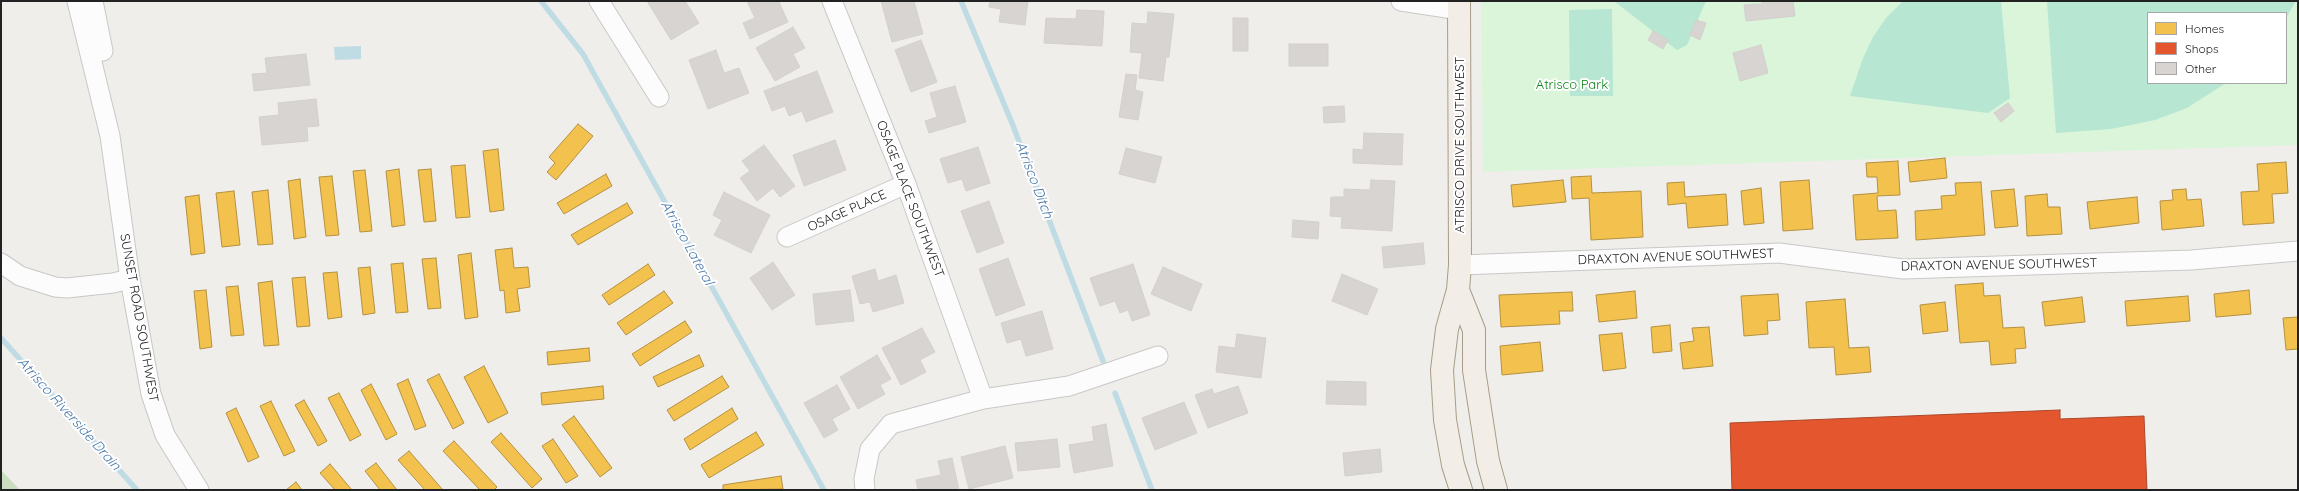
<!DOCTYPE html>
<style>
body{margin:0}
#map{position:relative;width:2299px;height:491px;overflow:hidden;background:#f0eeeb;font-family:Quicksand,sans-serif}
canvas{display:block}
.frame{position:absolute;inset:0;border:2px solid #222;pointer-events:none}
.legend{position:absolute;left:2147px;top:12px;width:140px;height:72px;box-sizing:border-box;background:#fff;border:1px solid #a7a7a7;margin:0;padding:5px 7px;list-style:none;font-size:12px;color:#222}
.legend li{display:flex;align-items:center;gap:8px;height:20px}
.legend b{width:20px;border:1px solid #a7a7a7}
</style>
<div id="map">
<canvas width="2299" height="491"></canvas>
<div class="frame"></div>
<ul class="legend">
<li><b style="height:11px;background:#f2c14e"></b>Homes</li>
<li><b style="height:11px;background:#e4572e"></b>Shops</li>
<li><b style="height:11px;background:#d7d4d2"></b>Other</li>
</ul>
</div>
<script>
const context = document.querySelector('canvas').getContext('2d');
context.lineJoin = 'round';
function paint(path, color) {
  context.fillStyle = color;
  context.fill(path, 'evenodd');
}
function shape(rows) {
  const path = new Path2D();
  for (const r of rows) {
    path.moveTo(r[0], r[1]);
    for (let i = 2; i < r.length; i += 2) path.lineTo(r[i], r[i + 1]);
  }
  return path;
}
function stroke(path, color, width, dash) {
  context.strokeStyle = color;
  context.lineWidth = width;
  context.lineCap = dash ? 'butt' : 'round';
  context.setLineDash(dash || []);
  context.stroke(path);
}
function drawText(font, color, halo, rows, align = 'center') {
  context.font = font + ' Quicksand,sans-serif';
  context.lineWidth = 4;
  context.setLineDash([]);
  context.textBaseline = 'middle';
  context.strokeStyle = halo;
  context.fillStyle = color;
  for (const [text, x, y, turn = 0] of rows) {
    context.save();
    context.translate(x, y);
    context.rotate((+turn || 0) * Math.PI / 180);
    context.textAlign = isNaN(turn) ? turn : align;
    if (halo) context.strokeText(text, 0, 0);
    context.fillText(text, 0, 0);
    context.restore();
  }
}
const forest = shape([
 [1,470,20,490,1,490]
]);
const park = shape([
 [1481,1,2298,1,2298,145,1483,172],
 [2148,13,2286,13,2286,83,2148,83]
]);
const pitch = shape([
 [1614,1,1706,1,1687,45,1677,50],
 [1903,1,2001,1,2010,98,1988,113,1850,96,1863,58,1873,37,1886,18],
 [2047,1,2296,1,2286,18,2286,13,2148,13,2148,83,2226,83,2187,108,2155,120,2111,129,2056,133],
 [1612,9,1613,96,1570,96,1569,10]
]);
const water = shape([
 [361,46,361,59,335,60,334,47]
]);
const homes = shape([
 [578,124,593,136,556,180,547,172,555,163,549,157,578,124],
 [498,149,504,210,490,212,483,151,498,149],
 [1945,158,1947,178,1910,182,1908,162,1945,158],
 [1898,161,1900,195,1877,196,1878,211,1896,210,1898,238,1856,240,1853,195,1878,193,1877,177,1867,177,1866,163,1898,161],
 [2286,162,2288,193,2272,194,2274,223,2243,225,2241,192,2259,191,2257,164,2286,162],
 [465,165,470,217,456,218,451,166,465,165],
 [399,169,405,225,392,227,386,171,399,169],
 [431,169,436,221,424,222,418,170,431,169],
 [365,170,372,231,360,232,353,171,365,170],
 [606,174,612,186,564,214,557,203,606,174],
 [332,176,339,235,326,236,319,177,332,176],
 [1591,176,1592,193,1641,191,1643,237,1591,240,1589,198,1572,199,1571,177,1591,176],
 [300,179,306,237,294,239,288,181,300,179],
 [1563,180,1566,202,1513,207,1511,185,1563,180],
 [1809,180,1813,229,1783,231,1780,182,1809,180],
 [1684,182,1685,197,1726,194,1728,225,1688,228,1686,203,1668,205,1667,183,1684,182],
 [1981,182,1985,235,1916,240,1915,211,1942,209,1941,196,1956,195,1955,183,1981,182],
 [1761,188,1764,223,1744,225,1741,191,1761,188],
 [2014,189,2018,226,1995,228,1991,191,2014,189],
 [2186,189,2187,200,2201,199,2204,226,2162,230,2160,201,2173,200,2172,190,2186,189],
 [268,190,273,244,258,245,252,192,268,190],
 [234,191,240,245,222,247,216,193,234,191],
 [2047,194,2048,207,2060,207,2062,234,2027,236,2025,196,2047,194],
 [199,195,205,253,191,255,185,197,199,195],
 [2137,197,2139,223,2090,229,2087,202,2137,197],
 [627,203,633,213,578,245,571,235,627,203],
 [512,248,514,268,528,267,530,287,517,289,520,311,506,313,504,290,500,291,495,250,512,248],
 [471,253,478,317,465,319,458,255,471,253],
 [436,258,441,308,428,309,422,259,436,258],
 [403,263,408,312,396,313,391,264,403,263],
 [648,264,655,275,609,305,602,295,648,264],
 [370,267,375,313,363,315,358,268,370,267],
 [337,272,342,317,328,319,323,273,337,272],
 [305,277,310,326,297,327,292,278,305,277],
 [272,281,279,345,264,346,258,283,272,281],
 [1983,283,1984,296,2000,295,2003,328,2024,327,2026,348,2015,349,2016,363,1991,365,1989,341,1960,343,1955,285,1983,283],
 [238,286,244,335,231,336,226,287,238,286],
 [206,290,212,347,200,349,194,291,206,290],
 [2249,290,2251,314,2216,317,2214,294,2249,290],
 [664,291,673,303,626,335,617,323,664,291],
 [1635,291,1637,318,1599,322,1596,295,1635,291],
 [1572,292,1573,311,1559,311,1560,324,1501,327,1499,295,1572,292],
 [1778,294,1780,320,1767,321,1768,334,1744,336,1741,296,1778,294],
 [2188,296,2190,321,2127,326,2125,301,2188,296],
 [2082,297,2085,322,2045,326,2042,302,2082,297],
 [1845,299,1849,348,1869,347,1871,372,1836,375,1834,347,1809,348,1806,302,1845,299],
 [1945,302,1948,331,1923,334,1920,305,1945,302],
 [2298,317,2298,349,2286,350,2283,318,2298,317],
 [685,321,692,332,640,366,632,354,685,321],
 [1670,325,1672,351,1653,353,1651,327,1670,325],
 [1709,327,1713,366,1683,369,1680,343,1694,341,1692,328,1709,327],
 [1622,333,1626,368,1603,371,1599,335,1622,333],
 [1540,342,1543,371,1502,375,1500,346,1540,342],
 [589,348,590,361,548,365,547,352,589,348],
 [699,355,704,366,658,387,653,377,699,355],
 [484,366,508,413,488,423,464,377,484,366],
 [439,374,464,423,453,429,427,380,439,374],
 [722,376,729,387,674,421,667,410,722,376],
 [408,379,426,426,415,430,397,384,408,379],
 [371,384,397,434,386,440,361,390,371,384],
 [603,386,604,399,542,405,541,393,603,386],
 [339,393,361,435,350,441,328,398,339,393],
 [304,400,327,441,318,446,295,405,304,400],
 [271,401,295,451,284,456,260,406,271,401],
 [236,408,259,457,248,462,226,413,236,408],
 [732,408,738,419,690,450,684,439,732,408],
 [574,416,612,468,600,477,562,425,574,416],
 [756,432,764,445,709,478,701,465,756,432],
 [501,433,542,479,532,488,491,442,501,433],
 [553,439,578,476,566,483,542,446,553,439],
 [454,441,497,487,494,490,480,490,443,451,454,441],
 [409,451,443,490,425,490,398,460,409,451],
 [376,463,397,490,380,490,365,471,376,463],
 [330,464,352,490,335,490,320,473,330,464],
 [781,476,783,489,723,490,723,485,781,476],
 [296,482,302,490,286,490,296,482]
]);
const shops = shape([
 [2060,410,2060,419,2144,416,2147,490,1732,490,1730,423,2060,410]
]);
const stream = shape([
 [541,1,583,54,824,490],
 [961,1,1012,123,1103,361],
 [1,338,137,490],
 [1115,393,1152,490]
]);
const building = shape([
 [647,1,685,1,699,23,671,40,647,1],
 [747,1,781,1,779,2,788,22,750,39,743,23,755,18,747,1],
 [881,1,914,1,923,34,892,42,881,1],
 [990,1,1028,1,1025,25,999,22,1001,9,989,7,990,1],
 [1762,1,1793,1,1795,16,1746,21,1744,5,1762,4,1762,1],
 [1077,10,1104,11,1102,46,1044,43,1046,18,1076,19,1077,10],
 [1148,12,1174,14,1169,57,1166,57,1163,81,1139,78,1142,53,1130,52,1132,23,1147,24,1148,12],
 [1233,18,1248,18,1248,51,1233,51,1233,18],
 [1696,20,1706,23,1700,40,1690,35,1696,20],
 [793,27,805,48,793,54,800,67,775,81,756,48,793,27],
 [1653,31,1668,40,1663,49,1648,40,1653,31],
 [921,40,937,82,911,92,895,50,921,40],
 [1289,44,1328,44,1328,66,1289,66,1289,44],
 [1761,45,1768,73,1740,81,1733,53,1761,45],
 [716,50,724,73,739,68,749,93,708,109,689,60,716,50],
 [306,54,310,85,254,91,252,74,267,73,265,58,306,54],
 [817,71,833,112,806,122,802,111,789,116,785,106,772,111,764,91,817,71],
 [1126,74,1137,75,1135,90,1143,92,1138,120,1119,117,1126,74],
 [955,86,966,122,929,133,925,121,937,117,930,93,955,86],
 [316,99,319,126,307,127,308,141,262,145,259,117,279,115,278,103,316,99],
 [2008,103,2014,111,2001,122,1994,113,2008,103],
 [1344,106,1345,122,1324,123,1323,107,1344,106],
 [1364,133,1403,134,1402,165,1353,163,1353,149,1363,150,1364,133],
 [835,140,846,170,804,186,793,155,835,140],
 [764,145,795,186,780,197,773,188,757,201,740,178,750,171,742,161,764,145],
 [978,147,990,183,966,191,962,179,948,183,940,159,978,147],
 [1126,148,1162,157,1155,183,1119,174,1126,148],
 [1371,180,1395,181,1392,231,1341,228,1342,217,1330,216,1331,197,1344,197,1344,189,1370,190,1371,180],
 [724,192,770,215,751,253,714,235,722,220,713,215,724,192],
 [989,201,1004,243,977,253,961,211,989,201],
 [1293,220,1319,222,1318,239,1292,237,1293,220],
 [1423,243,1425,264,1384,268,1382,247,1423,243],
 [1008,258,1025,305,996,316,979,269,1008,258],
 [773,262,795,295,772,310,750,278,773,262],
 [1133,264,1150,315,1132,321,1128,310,1120,313,1115,301,1100,306,1090,278,1133,264],
 [1163,267,1202,284,1191,311,1151,294,1163,267],
 [875,269,878,281,896,275,904,303,873,312,870,302,860,304,852,276,875,269],
 [1342,274,1378,289,1367,315,1332,301,1342,274],
 [850,290,854,321,816,325,813,294,850,290],
 [1042,311,1053,349,1026,356,1021,339,1007,343,1001,323,1042,311],
 [922,328,935,352,920,360,926,372,901,385,882,348,922,328],
 [1237,334,1266,338,1261,378,1216,372,1219,346,1235,348,1237,334],
 [877,355,891,379,880,385,885,394,858,409,840,377,877,355],
 [1327,381,1366,382,1366,405,1326,404,1327,381],
 [837,385,850,409,832,419,838,430,824,438,804,403,837,385],
 [1238,386,1248,413,1208,428,1195,395,1212,389,1214,394,1238,386],
 [1184,402,1197,433,1155,450,1142,418,1184,402],
 [1106,424,1113,466,1074,473,1069,445,1094,441,1092,427,1106,424],
 [1057,439,1060,467,1018,471,1015,443,1057,439],
 [1005,446,1013,478,969,489,961,457,1005,446],
 [1380,449,1382,472,1345,476,1343,453,1380,449],
 [952,458,959,490,918,490,916,480,941,475,938,461,952,458]
]);
const minor = shape([
 [77,1,110,136,130,279,151,394,165,435,199,490],
 [93,1,103,51],
 [599,1,659,97],
 [832,1,906,184,983,399],
 [1401,1,1460,10],
 [787,237,906,184],
 [1,263,20,276,55,287,67,288,113,283,130,279],
 [1460,265,1779,253,1903,269,2191,260,2298,251],
 [865,490,864,479,870,449,891,424,983,399,1069,386,1158,356]
]);
const major = shape([
 [1459,1,1460,265,1458,290,1447,329,1442,370,1445,420,1453,465,1461,490],
 [1458,290,1474,330,1474,370,1488,461,1496,490]
]);
const parkNames = [
 ["Atrisco Park",1572,85]
];
const streetNames = [
 ["ATRISCO DRIVE SOUTHWEST",1460,145,-90],
 ["OSAGE PLACE SOUTHWEST",910,199,69],
 ["OSAGE PLACE",847,211,-24],
 ["DRAXTON AVENUE SOUTHWEST",1676,257,-2],
 ["DRAXTON AVENUE SOUTHWEST",1999,265,-1],
 ["SUNSET ROAD SOUTHWEST",139,318,80]
];
const waterNames = [
 ["Atrisco Ditch",1034,180,69],
 ["Atrisco Lateral",687,243,61],
 ["Atrisco Riverside Drain",69,414,48]
];
paint(forest, '#cbdec1');
paint(park, '#daf5da');
paint(pitch, '#b7e6d2');
paint(water, '#bfdbe3');
paint(homes, '#f2c14e');
stroke(homes, '#b49141', 1);
paint(shops, '#e4572e');
stroke(shops, '#aa472a', 1);
stroke(stream, '#bfdbe3', 5.5);
paint(building, '#d7d4d2');
stroke(building, '#d3d0cc', 1);
stroke(minor, '#c9c8c7', 21);
stroke(major, '#a79c86', 24);
stroke(minor, '#fdfcfc', 19);
stroke(major, '#f3ede7', 22);
drawText('13px', '#0c8416', '#fff', parkNames);
drawText('13px', '#222', '#fff', streetNames);
drawText('italic 14px', '#4a7aab', '#fff', waterNames);
</script>
